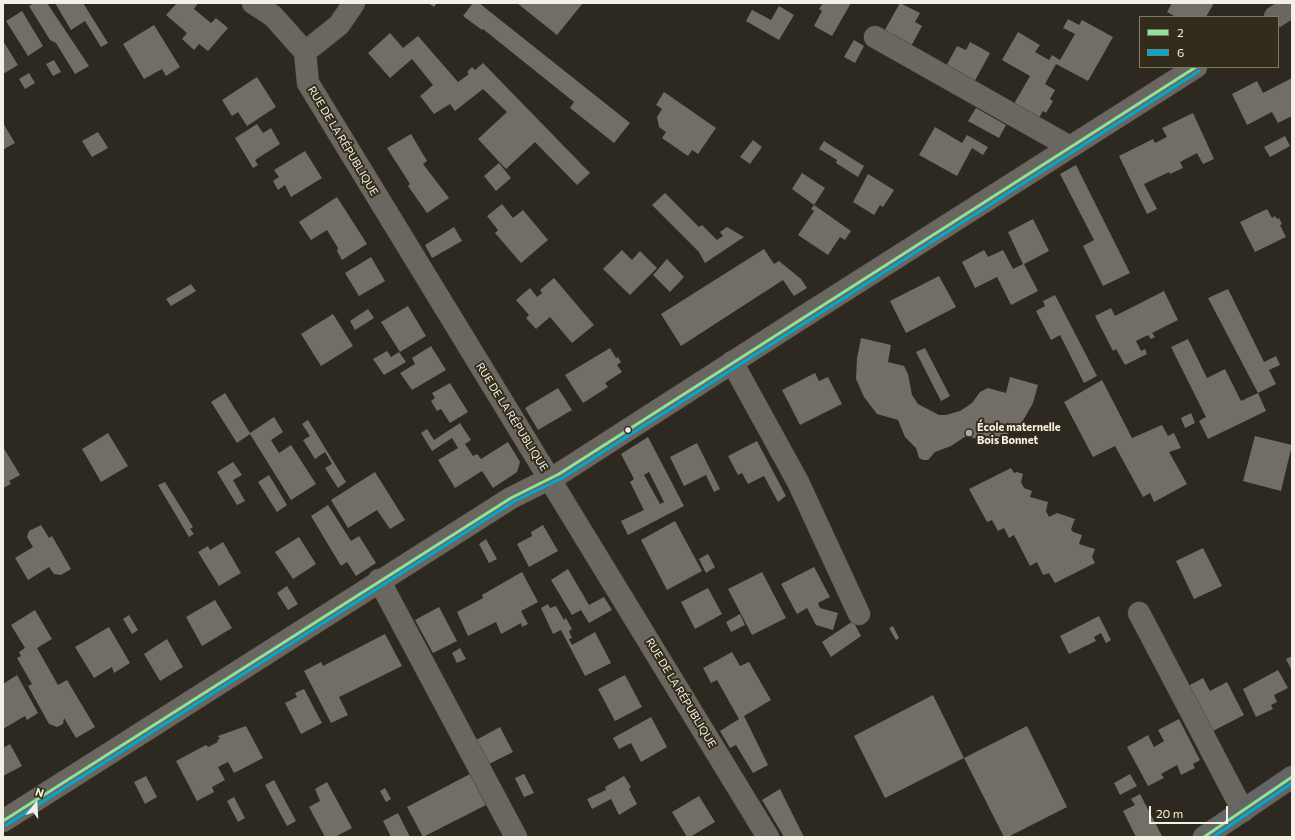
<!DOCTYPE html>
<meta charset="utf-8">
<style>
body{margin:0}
#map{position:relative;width:1295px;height:840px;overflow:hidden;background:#2d2920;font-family:Commissioner,sans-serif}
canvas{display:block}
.frame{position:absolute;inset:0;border:4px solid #f5f0e5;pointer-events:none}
.legend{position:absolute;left:1139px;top:16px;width:140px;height:52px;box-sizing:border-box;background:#332c1a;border:1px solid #817a6b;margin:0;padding:5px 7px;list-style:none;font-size:12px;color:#f5f0e5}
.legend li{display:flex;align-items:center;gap:8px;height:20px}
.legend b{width:20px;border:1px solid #817a6b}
.north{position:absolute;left:16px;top:784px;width:40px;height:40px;-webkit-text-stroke:3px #332c1a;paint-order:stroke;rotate:18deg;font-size:11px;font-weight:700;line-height:16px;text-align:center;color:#f5f0e5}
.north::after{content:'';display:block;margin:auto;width:14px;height:18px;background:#f5f0e5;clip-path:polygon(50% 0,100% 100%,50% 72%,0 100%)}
.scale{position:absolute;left:1149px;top:806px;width:79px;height:18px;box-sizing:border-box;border:2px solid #f5f0e5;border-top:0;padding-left:5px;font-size:12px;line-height:14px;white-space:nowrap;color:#f5f0e5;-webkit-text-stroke:3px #332c1a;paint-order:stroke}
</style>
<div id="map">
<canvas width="1295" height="840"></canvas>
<div class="frame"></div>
<ul class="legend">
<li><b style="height:5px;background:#8ce39c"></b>2</li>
<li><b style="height:5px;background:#00a9ce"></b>6</li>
</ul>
<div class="north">N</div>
<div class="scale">20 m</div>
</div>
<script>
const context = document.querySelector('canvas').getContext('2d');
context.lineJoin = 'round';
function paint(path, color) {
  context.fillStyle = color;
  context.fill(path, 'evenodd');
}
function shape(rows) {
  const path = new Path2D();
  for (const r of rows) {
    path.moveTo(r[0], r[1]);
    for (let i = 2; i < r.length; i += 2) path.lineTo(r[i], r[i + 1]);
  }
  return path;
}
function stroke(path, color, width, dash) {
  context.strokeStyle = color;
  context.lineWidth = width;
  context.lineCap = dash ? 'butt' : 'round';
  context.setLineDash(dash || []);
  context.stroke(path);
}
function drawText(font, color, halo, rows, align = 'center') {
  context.font = font + ' Commissioner,sans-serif';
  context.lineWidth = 4;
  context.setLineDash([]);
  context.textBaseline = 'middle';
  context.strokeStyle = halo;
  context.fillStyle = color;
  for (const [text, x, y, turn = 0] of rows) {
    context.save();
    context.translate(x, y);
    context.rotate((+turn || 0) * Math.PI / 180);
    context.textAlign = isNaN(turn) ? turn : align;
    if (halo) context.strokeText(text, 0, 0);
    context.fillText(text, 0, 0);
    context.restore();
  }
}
const building = shape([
 [34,3,47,3,89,66,75,74,56,43,50,40,29,6],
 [55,3,83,3,108,43,101,47,85,21,71,30],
 [177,3,198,3,194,9,211,23,216,18,228,28,208,51,199,44,194,50,182,39,187,33,166,15],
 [428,3,437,3,434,7],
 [473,3,479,3,630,123,614,143,570,108,574,102,483,29,482,30,463,16],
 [517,3,583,3,557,35],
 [823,3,851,3,832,36,814,26,822,11,819,9],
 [900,3,920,13,915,22,922,26,909,50,882,35],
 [1172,3,1214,3,1206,17,1176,17,1167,12],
 [779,6,794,15,779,40,746,21,752,10,771,20],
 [22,11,43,46,28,56,6,21],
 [1068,19,1079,25,1082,20,1113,37,1088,81,1056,64,1045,84,1055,90,1050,99,1053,101,1046,113,1043,111,1036,123,1011,109,1030,76,1002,60,1018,32,1040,45,1035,52,1049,60,1052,55,1060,60,1075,34,1063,28],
 [154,25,180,67,166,76,162,69,144,79,123,44],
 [390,33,403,48,418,36,458,82,469,74,467,72,472,67,475,70,483,63,590,173,577,185,535,142,506,169,478,139,507,112,483,89,455,111,450,104,434,114,420,96,433,85,412,59,390,78,368,53],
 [854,40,864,46,855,63,844,57],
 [3,41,18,65,3,74],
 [970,42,990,53,972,86,944,70,957,46,966,50],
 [54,60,61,72,53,76,46,64],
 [29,73,35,83,25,89,19,79],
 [257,77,276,107,247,126,238,112,232,116,222,100],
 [1292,78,1292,116,1278,123,1272,112,1247,125,1232,94,1257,81,1263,93],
 [664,92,716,128,698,154,692,150,688,156,662,138,666,132,659,127,657,117,662,109,656,105],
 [976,108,1006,125,999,138,968,121],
 [1193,113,1214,159,1203,164,1197,153,1180,162,1183,168,1170,174,1169,172,1144,184,1157,209,1147,214,1119,156,1153,139,1155,143,1167,137,1162,128],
 [3,123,15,143,4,149,3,146],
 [257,124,263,133,271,128,280,144,255,160,258,165,253,168,235,138],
 [935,127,962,143,967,135,988,147,983,155,972,148,957,176,919,155],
 [98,132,108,148,92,157,82,141],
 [411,134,427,161,423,164,449,198,427,213,408,186,410,184,387,148],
 [1285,136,1290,146,1270,157,1264,147],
 [753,140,762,147,750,164,740,157],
 [824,141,864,166,858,177,836,163,837,160,819,149],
 [305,151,322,178,291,197,285,185,278,190,273,181,279,177,274,170],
 [499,163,511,178,496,191,484,176],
 [1076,165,1130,273,1103,286,1083,246,1094,240,1060,174],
 [802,173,825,188,814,205,792,189],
 [868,174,894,190,883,207,880,205,874,215,853,202],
 [665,193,699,227,702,225,717,240,723,236,720,232,727,227,744,237,705,263,699,252,652,205],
 [337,197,367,244,342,260,337,251,338,248,327,230,311,240,299,222],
 [502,204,513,218,523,210,548,240,521,263,495,233,498,230,487,216],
 [814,205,851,231,845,240,840,237,828,255,798,235,814,211,811,209],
 [1267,209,1272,218,1275,216,1277,219,1279,218,1282,224,1280,225,1286,237,1255,252,1240,222],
 [1033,219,1049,251,1024,264,1038,291,1011,305,997,277,975,288,962,262,984,250,988,257,1003,250,1013,269,1023,264,1008,232],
 [454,227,462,241,432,258,425,245],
 [764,249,774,264,779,261,801,279,807,288,794,296,783,280,681,346,661,314],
 [622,250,632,260,640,251,657,268,630,295,603,269],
 [371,257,385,281,359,296,345,273],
 [667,259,684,277,670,292,653,275],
 [939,276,956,307,906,333,890,301],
 [554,278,594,325,572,343,550,317,536,329,526,318,529,315,516,300,530,288,537,297,542,293,540,290],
 [191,284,196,291,171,306,166,299],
 [1228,289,1264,362,1276,356,1280,365,1269,370,1276,384,1258,393,1208,298],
 [1164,291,1178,320,1152,333,1155,337,1151,339,1148,335,1136,341,1141,351,1145,349,1147,354,1125,365,1116,349,1113,351,1095,316,1111,308,1115,316],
 [1055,295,1097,376,1084,383,1060,335,1051,340,1036,311,1045,306,1043,301],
 [408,306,426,336,400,352,381,322],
 [368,309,374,318,355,330,350,321],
 [333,314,353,346,321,366,301,334],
 [861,338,891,345,888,362,904,366,908,374,912,395,918,404,939,415,946,415,960,411,972,403,980,392,988,388,1006,393,1010,377,1038,385,1033,403,1021,424,1006,435,986,441,966,436,951,446,935,452,928,460,923,460,919,458,916,448,905,437,898,420,877,414,864,397,856,379,857,358],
 [1188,339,1207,378,1225,369,1241,401,1258,393,1266,411,1208,439,1199,421,1206,417,1171,347],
 [431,346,446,370,412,390,400,373,415,364,412,358],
 [610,348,616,358,618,357,621,362,617,365,622,372,605,383,608,387,583,403,565,375],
 [925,348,950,396,941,401,916,352],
 [387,351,391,357,399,352,406,362,384,375,373,359],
 [815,373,819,381,828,377,842,404,800,425,782,390],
 [1102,380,1132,438,1162,425,1168,436,1174,433,1181,448,1169,452,1187,484,1154,502,1150,493,1143,497,1115,446,1093,457,1064,402],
 [450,383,468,412,450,423,441,409,437,411,431,401,435,398,432,393],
 [558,388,572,410,538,430,525,408],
 [225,393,250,433,274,417,283,432,271,440,279,453,291,445,316,484,291,500,250,434,237,443,211,402],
 [1191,413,1195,423,1185,428,1181,418],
 [308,420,346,482,338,488,325,468,332,464,325,452,315,459,303,440,310,436,302,424],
 [460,423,471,440,465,444,473,456,477,454,481,459,508,442,520,462,517,472,493,488,482,471,455,488,438,460,458,448,452,438,432,451,421,433,427,429,434,440],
 [108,433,128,466,101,482,82,449],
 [1255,436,1292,445,1281,491,1243,481],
 [648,437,684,506,628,535,621,521,644,510,630,482,634,479,621,454],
 [649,472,664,502,660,504,644,475],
 [757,441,786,496,778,502,764,476,748,484,742,473,738,475,728,456],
 [697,443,720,489,714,492,706,475,684,486,670,457],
 [3,447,20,475,9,481,11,484,3,488],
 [233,462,242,475,233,480,245,501,237,505,217,472],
 [1011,468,1014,473,1017,472,1023,474,1021,482,1024,488,1032,491,1030,497,1048,502,1046,511,1049,517,1057,513,1075,519,1071,529,1073,532,1082,535,1079,544,1095,549,1092,557,1095,563,1055,583,1049,573,1043,575,1037,562,1030,566,1014,535,1009,538,1004,528,998,531,992,520,987,522,969,489],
 [375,472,405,520,390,529,377,510,348,528,331,500],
 [269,475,287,505,277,512,258,482],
 [165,482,193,527,190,529,194,534,189,537,158,485],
 [328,505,351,541,359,536,376,563,356,576,347,562,341,566,311,516],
 [675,521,702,571,667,590,641,540],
 [41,525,49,538,52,536,71,569,61,575,54,574,49,567,28,580,15,558,33,547,27,537,29,531],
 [543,525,558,551,529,567,517,544,532,536,531,532],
 [299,537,316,564,293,579,275,552],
 [486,539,497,559,489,563,479,544],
 [223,542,241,573,219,586,198,552,208,546,210,550],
 [1203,548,1222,586,1194,599,1176,561],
 [708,554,715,567,706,573,699,559],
 [814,567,830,597,818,603,820,608,838,613,833,630,816,625,807,608,797,614,781,584],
 [568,569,589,605,604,597,612,610,589,623,581,610,572,615,551,580],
 [522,572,538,602,521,611,528,624,522,627,521,623,501,634,496,622,468,636,457,612,483,598,482,595],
 [762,572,786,618,752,635,728,589],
 [287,586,298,604,288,610,277,593],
 [708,588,722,614,695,629,681,602],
 [215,600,232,628,202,646,186,617],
 [548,604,550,608,556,606,564,620,566,618,572,629,569,631,572,638,569,639,572,645,595,632,611,663,585,676,561,630,553,634,541,608],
 [439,607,457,641,433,653,415,620],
 [35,610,52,639,37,648,58,685,67,680,95,727,76,738,64,718,63,724,57,727,49,724,28,686,32,684,17,658,21,656,19,652,25,648,11,625],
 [740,614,745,625,731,632,726,622],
 [129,615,138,630,132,634,123,619],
 [1099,616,1111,640,1106,643,1101,633,1094,637,1096,641,1069,654,1060,636],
 [853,621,861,636,831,657,822,642],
 [893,626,899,638,896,640,889,628],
 [109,627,130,663,114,673,112,667,94,678,75,647],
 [385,634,402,666,339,697,348,715,331,723,304,671,321,662,323,666],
 [167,639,183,667,160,681,144,654],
 [460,648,466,659,457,663,452,653],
 [732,652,740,666,749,662,771,700,744,716,768,765,753,773,736,745,730,748,720,731,739,719,717,680,711,683,703,668],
 [1292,656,1292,671,1286,659],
 [1278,670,1288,688,1274,695,1277,702,1271,705,1273,709,1256,717,1243,689],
 [17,675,38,713,27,720,25,716,3,729,3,684],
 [625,675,642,707,615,721,598,689],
 [1203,678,1210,691,1227,682,1244,715,1211,732,1186,687],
 [304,689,322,723,301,734,285,703,297,697,295,693],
 [933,695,964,758,885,798,854,736],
 [651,717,667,747,641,762,631,743,619,749,613,738],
 [1179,719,1200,760,1193,764,1195,768,1181,775,1177,765,1161,774,1164,778,1148,786,1127,747,1148,735,1154,747,1164,741,1158,730],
 [246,726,263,758,234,773,228,762,218,767,225,780,212,787,214,792,197,801,176,761,206,745,208,747,218,742,217,740,220,739,218,736],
 [1027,726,1067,807,1008,837,1004,837,964,758],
 [500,727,513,752,489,764,476,740],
 [10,744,22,766,3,776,3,748],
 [470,774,486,805,423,837,407,807],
 [524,774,534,793,524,797,515,778],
 [1130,774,1137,786,1120,795,1114,783],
 [146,776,157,797,145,804,134,782],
 [624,776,631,787,629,789,637,804,619,815,611,799,592,809,587,799,606,790,605,787],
 [274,780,296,821,287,826,265,785],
 [327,782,352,828,335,837,325,837,309,807,320,801,315,789],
 [385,788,391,799,386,802,380,791],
 [780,789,804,837,784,837,762,800],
 [1140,794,1162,836,1161,837,1136,837,1123,811,1135,805,1131,799],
 [699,796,715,822,690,837,687,837,672,812],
 [234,797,245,818,238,822,227,801],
 [398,813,410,837,391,837,383,821]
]);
const minor = shape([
 [253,3,273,16,305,52],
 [354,3,339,25,305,52,308,83,768,837],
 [1275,17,1292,6],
 [875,37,1070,147],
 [732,362,798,482,859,614],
 [379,580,516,837],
 [1139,613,1243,811],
 [3,821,511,498,559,474,803,317,1196,67]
]);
const major = shape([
 [1204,837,1292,777]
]);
const bus1 = shape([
 [3,821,511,498,559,474,1196,67],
 [1204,837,1292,777]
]);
const bus2 = shape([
 [6,825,513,502,562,478,1199,71],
 [1213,837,1292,783]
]);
const markers = [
 [628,430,3.5,"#f5f0e5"],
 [969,433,4,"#afaaa0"]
];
const streetNames = [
 ["RUE DE LA RÉPUBLIQUE",343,141,59],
 ["RUE DE LA RÉPUBLIQUE",512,417,58],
 ["RUE DE LA RÉPUBLIQUE",681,693,59]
];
const poiNames = [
 ["École maternelle",977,427],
 ["Bois Bonnet",977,440]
];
paint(building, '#726e66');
stroke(minor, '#4a463e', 23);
stroke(major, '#4a463e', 23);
stroke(minor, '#6a6760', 22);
stroke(major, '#646666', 22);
stroke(bus1, '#8ce39c', 3);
stroke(bus2, '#00a9ce', 3);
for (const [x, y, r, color] of markers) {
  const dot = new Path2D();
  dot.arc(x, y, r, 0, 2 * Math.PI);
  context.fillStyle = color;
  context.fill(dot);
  stroke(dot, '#332c1a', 1.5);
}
drawText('11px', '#f5f0e5', '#332c1a', streetNames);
drawText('bold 11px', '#f5f0e5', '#332c1a', poiNames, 'left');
</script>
